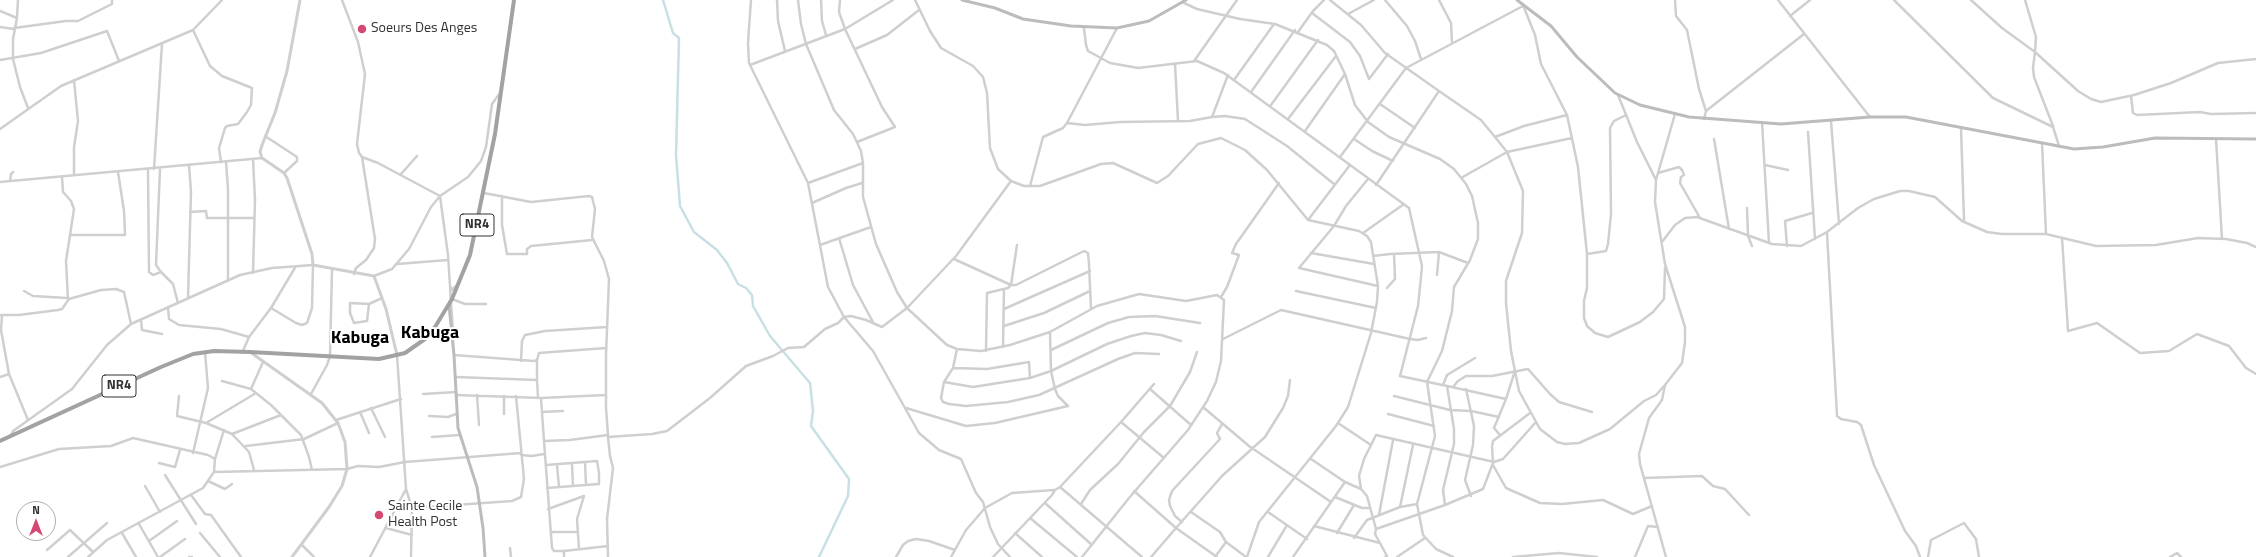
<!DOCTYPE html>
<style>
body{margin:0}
#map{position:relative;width:2256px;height:557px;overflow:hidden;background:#fff;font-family:"Titillium Web",sans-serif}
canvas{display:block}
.north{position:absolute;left:16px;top:501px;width:40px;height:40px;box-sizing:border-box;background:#fff;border:1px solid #adadad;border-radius:50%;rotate:0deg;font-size:11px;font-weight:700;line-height:16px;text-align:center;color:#323232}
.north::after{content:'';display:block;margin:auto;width:14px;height:18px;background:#d54872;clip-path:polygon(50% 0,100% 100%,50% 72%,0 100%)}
</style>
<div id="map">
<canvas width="2256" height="557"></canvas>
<div class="north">N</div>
</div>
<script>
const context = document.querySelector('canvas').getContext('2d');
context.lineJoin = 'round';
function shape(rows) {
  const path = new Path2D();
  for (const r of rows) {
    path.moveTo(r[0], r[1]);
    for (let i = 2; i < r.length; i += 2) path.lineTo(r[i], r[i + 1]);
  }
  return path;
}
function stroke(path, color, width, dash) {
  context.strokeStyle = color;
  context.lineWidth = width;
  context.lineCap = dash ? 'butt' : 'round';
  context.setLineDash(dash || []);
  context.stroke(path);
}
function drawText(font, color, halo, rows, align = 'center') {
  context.font = font + ' "Titillium Web",sans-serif';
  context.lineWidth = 4;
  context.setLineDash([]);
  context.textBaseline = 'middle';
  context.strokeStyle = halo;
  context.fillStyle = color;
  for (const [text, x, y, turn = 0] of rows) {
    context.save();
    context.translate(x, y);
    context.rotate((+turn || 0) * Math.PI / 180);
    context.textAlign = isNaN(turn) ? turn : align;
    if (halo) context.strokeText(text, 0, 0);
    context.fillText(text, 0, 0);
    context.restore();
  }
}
const canal = shape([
 [663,0,673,33,679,38,676,155,680,206,694,232,717,250,727,263,738,284,746,288,752,295,753,306,770,336,810,383,813,411,811,426,849,479,848,496,819,557]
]);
const minor = shape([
 [342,0,358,42,365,74,357,144,359,153,362,157,378,163,440,196,431,207,409,249,392,269,374,276],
 [751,0,748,43,749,63,808,183,828,287,844,317,851,316,866,320,882,327,907,308,956,256,1011,181],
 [777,0,778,21,785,51],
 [798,0,801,24,806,44,834,110,853,134,861,151,863,163,863,197,876,244,897,292,907,308,947,345,957,349,981,351,1010,345,1050,332,1097,306,1139,294,1186,301,1217,295,1224,300,1221,361,1216,382,1207,401,1188,430,1129,498,1082,557],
 [821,0,822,21,826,35],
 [840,0,839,12,845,29,882,107,895,127,857,142],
 [915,0,930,31,941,48,973,66,983,77,987,93,990,148,998,169,1011,181,1024,186,1040,186,1101,164,1113,163,1157,183,1168,176,1198,144,1221,138,1245,150,1267,170,1308,220,1359,231,1367,236,1371,242,1378,286,1377,302,1371,333,1348,407,1336,426,1259,522,1247,557],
 [1330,0,1361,25,1385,53,1439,91,1376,185],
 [1385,0,1407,26,1415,41,1421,59],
 [1439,0,1451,23,1452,42],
 [1675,0,1676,16,1687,30,1699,89,1706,111],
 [1778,0,1870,117],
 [1894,0,1993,98,2053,127,2059,146],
 [1971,0,2002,28,2035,52,2033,68,2034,77,2053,126],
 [2025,0,2036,37,2035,52,2078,91,2091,99,2101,102,2134,95,2171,83,2218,63,2256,59],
 [1182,2,1197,9,1240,19,1275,24,1327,45,1334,51,1345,74,1355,105,1368,122,1389,137,1440,159,1454,169,1466,184,1472,196,1478,223,1478,239,1470,260,1454,287,1452,311,1442,351,1427,382,1435,436,1417,504,1423,535,1436,549,1453,557],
 [1523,5,1535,35,1541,64,1567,115,1578,167,1587,254,1587,288,1584,301,1584,318,1587,326,1595,333,1608,337,1640,322,1653,312,1664,299,1665,268],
 [0,11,17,18,13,39,13,59,20,87,28,108],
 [1312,13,1350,42,1360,56,1369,79,1388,54],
 [1348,14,1374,0],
 [1790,16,1810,0],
 [17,17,18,0],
 [0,27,14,29],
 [14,28,66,21,78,21,112,4,112,0],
 [1084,28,1086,45,1088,51,1110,63,1138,68,1197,61,1224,73,1409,208,1422,266,1421,277,1418,306,1400,376,1447,386,1454,429,1454,444,1443,490,1445,505],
 [193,30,210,66,222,76,252,88,251,105,247,112,238,124,227,126,225,128,219,148,221,162],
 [1298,32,1313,11,1324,0],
 [855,49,887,35,919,10],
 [0,60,41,53,107,31,119,61],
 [1194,61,1237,0],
 [1175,64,1178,121],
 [750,65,845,29,893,0],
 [1234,80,1274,24],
 [1439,91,1481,120,1495,137,1524,126,1567,115],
 [1251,92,1295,30],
 [1618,95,1637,142,1656,180],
 [2131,96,2133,113,2137,115,2200,112,2211,114,2256,113],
 [1380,104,1415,128],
 [1271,105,1318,40],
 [1212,117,1225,116,1245,119,1287,146,1334,184],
 [1288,119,1336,56],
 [1704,119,1706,111,1804,34],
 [1831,121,1839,224],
 [1762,122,1769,243],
 [1067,123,1085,125,1120,122,1190,121,1212,117,1228,75],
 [1961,128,1964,220],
 [0,129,61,86,193,30,222,0],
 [1305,131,1345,74],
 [1808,132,1815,239],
 [265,136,297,157,297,161,284,173],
 [1495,137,1507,152,1572,138],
 [1354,139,1372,151,1393,161],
 [1714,139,1729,229],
 [2216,139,2222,239],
 [2042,143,2046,234],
 [1340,157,1406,68,1523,6],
 [226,162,228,189,228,281],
 [1765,165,1788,170],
 [154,169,162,44],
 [160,169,156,265,161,272],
 [148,170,149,272,153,275,161,272,173,284,178,303],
 [1658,173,1679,167,1682,170,1684,175,1681,177,1680,183,1700,218],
 [401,174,417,156],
 [74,175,74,147,78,121,74,80],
 [62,177,63,192,71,201,74,209,66,261,68,299],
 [1461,178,1507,152,1523,191,1522,233,1506,281,1506,303,1511,351,1519,391,1540,429,1557,442,1565,444,1579,443,1610,429,1644,401,1656,395,1665,385],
 [1368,179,1346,206,1334,226,1299,268,1378,286],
 [10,181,11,174,13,172],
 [0,182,262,158],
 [808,183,863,163],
 [1030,186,1043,137,1063,128,1067,123,1117,28],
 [484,193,531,202,589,196,592,197,595,209,592,237,604,261,609,279,606,355,606,408,608,435],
 [502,196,502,225,507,254,527,254,527,249,531,246,592,240],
 [812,203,846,188,862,183],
 [1747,208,1748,236,1752,246],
 [190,212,206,211,207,218,254,218],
 [1308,220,1350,165],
 [1363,233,1404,204],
 [1827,233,1837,416,1841,419,1857,422,1861,425,1874,465,1905,531,1916,546,1920,557],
 [70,235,125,235,124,211,118,172],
 [839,238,853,285,874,324],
 [2062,238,2068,331,2097,323,2140,353,2169,351,2197,334,2229,346,2246,368,2256,374],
 [1662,242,1675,225,1685,218,1697,217,1772,244,1801,246,1827,232,1858,208,1874,199,1900,191,1909,191,1935,197,1962,221,1987,232,2002,234,2046,234,2096,246,2156,245,2198,238,2226,239,2247,243,2256,247],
 [820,245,871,227],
 [1787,246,1785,221,1812,213],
 [1311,253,1374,264],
 [1587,254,1606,251,1608,244,1611,214,1610,128,1614,121,1626,115],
 [1373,256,1390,254,1439,252,1468,263],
 [954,259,1011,285,1016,285,1084,251,1088,253,1089,264,1091,309],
 [397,264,448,260],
 [253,273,255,200,253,159],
 [354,274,356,268,366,260,374,248,375,239,362,157],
 [1437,275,1439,252],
 [456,286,452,290,450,286,448,255,440,196,468,177,481,161,486,147,492,104,500,93],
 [450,288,453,331],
 [1387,288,1395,279,1394,254],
 [24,291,33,296,67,298],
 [1296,291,1376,308],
 [188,297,191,192,189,165],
 [1221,297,1227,287,1239,255,1232,253,1236,244,1279,183],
 [452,299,465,304,486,304],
 [369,304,367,321,354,323,350,313,350,303,369,304,382,298],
 [168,307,169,319,179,325,221,329,249,337],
 [1004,309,1090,271],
 [0,315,19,315,58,310,62,309,69,299,101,290,116,289,124,292,131,324],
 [2,315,1,330,9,374,28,420],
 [141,320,142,330,162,334],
 [1004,326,1044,313,1090,291],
 [1050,332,1051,371,1055,389,1058,396,1068,406],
 [1223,339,1281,310,1410,339,1418,340,1426,338],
 [1003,347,1004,289],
 [957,349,953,368,944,382,941,398,943,402,949,404,966,406,1008,402,1039,395,1118,359,1135,353,1159,354],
 [1051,350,1108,323,1129,317,1155,316,1200,323],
 [243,351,249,337,271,308,296,266],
 [986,351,987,293,1008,288,1011,285,1017,245],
 [454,355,534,361,537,360,539,353,606,348],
 [521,361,522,341,525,335,545,331,607,327],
 [953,368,987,369,1029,362,1030,378],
 [0,377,9,374],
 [456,377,537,380,537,360],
 [537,380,538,397],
 [222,381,251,389],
 [944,382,973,387,1030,378,1051,371,1107,344,1131,336,1145,333,1161,335,1181,341],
 [1443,385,1447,375,1475,358],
 [1447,386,1506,399,1514,374],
 [1453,387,1458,381,1466,376,1492,376,1528,369,1550,394,1559,402,1592,412],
 [1150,389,1191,425],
 [1466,389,1474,426,1473,445,1465,480,1471,496],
 [256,393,251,389,263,362],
 [311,394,327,365,330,356,332,270],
 [423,394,456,392],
 [456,395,541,398,605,395],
 [477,395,479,425],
 [179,396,177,416,206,423,232,434,249,452,254,470],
 [504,396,504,414],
 [1394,396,1450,410,1471,411,1499,417],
 [541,398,544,441],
 [1203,407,1249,446,1331,502],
 [371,408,385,437],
 [906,408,966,426,995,423,1068,406],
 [360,412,369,433],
 [542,412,563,411],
 [1388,414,1434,426],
 [429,416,448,417,456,414],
 [336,420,401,399],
 [1121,422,1164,458],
 [206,423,256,393,271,405,301,435,309,457,312,470],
 [1338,423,1371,445],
 [232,434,281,415],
 [11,435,13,431,72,389,107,345,131,324,240,275,272,268,313,265,312,308,307,323,302,325,296,323,271,308],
 [1500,435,1494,428,1506,399],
 [432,437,459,435],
 [246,446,304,439,338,423],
 [193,453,208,388,205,352],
 [521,455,532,456,544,454],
 [1311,459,1345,482],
 [585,462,586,485],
 [159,463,175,467,180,450],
 [572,464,573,486],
 [546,465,597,461,599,473,599,484,547,488],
 [557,465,559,487],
 [1493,465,1506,488,1540,503,1562,504,1603,500,1633,514,1652,506],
 [0,467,59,449,111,446,133,438,208,455,215,459],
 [214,472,215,459,224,430],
 [165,475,196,524],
 [1644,478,1702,476,1713,486,1725,489,1749,515],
 [208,481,225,489,232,484],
 [145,486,160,512],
 [1060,487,1142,557],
 [406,489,412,508],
 [1361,489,1367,496,1376,529],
 [1134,491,1176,528,1151,557],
 [191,495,205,514,211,515,241,557],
 [1335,497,1362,508,1370,508],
 [1045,503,1092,545],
 [1081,504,1090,490,1118,464,1144,432,1170,406,1190,372,1197,352],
 [1400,507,1413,445],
 [548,509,584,496,577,519,579,549],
 [1191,512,1220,532,1226,542,1246,557],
 [1268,512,1307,539],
 [1379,515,1393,440],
 [1030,518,1077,557],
 [1182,522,1175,516,1170,506,1169,500,1172,491,1220,439,1217,433,1222,424],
 [139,524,158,557],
 [1314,526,1380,543],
 [386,528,412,535],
 [551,532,578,532],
 [122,533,136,557],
 [200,533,220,557],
 [1015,533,1042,557],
 [1337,533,1354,505],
 [1354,538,1367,520,1400,507,1417,504],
 [149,541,177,521],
 [302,545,314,557],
 [510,548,511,557],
 [47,550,70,530,92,551],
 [564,551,608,546],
 [68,557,107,523],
 [88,557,107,540,203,488,214,472,347,469,358,466,379,467,405,462,521,453],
 [160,557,185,539],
 [189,557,192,557],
 [370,557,406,489,397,355],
 [411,557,412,508,512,501,521,497,524,479,516,396],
 [564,557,564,551,554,551,552,548,544,441,570,440,608,435,608,437,652,434,667,431,710,398,746,366,773,356,788,348,804,347,825,329,838,323,844,317,873,351,919,433,939,450,961,459,976,493,983,502,990,527,998,544,1010,557],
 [608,557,607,519,613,468,610,456,608,437],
 [896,557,903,545,908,541,916,539,929,541,955,550],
 [951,557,966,530,985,508,1012,493,1054,490],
 [993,557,1052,495,1055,490,1060,487,1121,422,1154,384],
 [1215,557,1226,542],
 [1217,557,1176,528,1222,476,1265,437,1283,408,1288,396,1290,380],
 [1268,557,1287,525],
 [1293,557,1345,482,1361,489,1359,476,1364,459,1376,435,1494,462,1503,459,1536,422],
 [1385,557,1387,556,1375,534,1376,529,1445,505,1483,489,1493,463,1492,447,1493,441,1530,413],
 [1397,557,1425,538],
 [1513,557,1559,553,1597,557],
 [1635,557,1648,526,1658,527],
 [1666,557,1640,464,1639,454,1649,418,1662,400,1665,385,1682,363,1685,342,1685,327,1665,264,1655,202,1656,180,1675,114],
 [1928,557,1931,540,1964,523,1976,539,1979,557],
 [2170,557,2177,553,2181,557]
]);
const tertiary = shape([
 [300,0,287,71,275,113,262,145,260,152,262,158,284,173,287,178,312,254,313,265,374,276,386,309,397,355],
 [250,352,322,403,338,423,345,442,347,469,342,486,329,507,292,557]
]);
const secondary = shape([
 [962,0,995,8,1023,19,1071,26,1117,28,1149,21,1186,0],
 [1517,0,1551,26,1577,57,1615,93,1640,105,1689,117,1781,124,1870,117,1906,117,2074,149,2103,147,2155,138,2256,139],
 [449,305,454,355,458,428,477,487,483,528,485,557]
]);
const trunk = shape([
 [0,441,161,367,193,354,214,351,250,352,379,359,405,353,425,339,435,327,452,299,470,255,495,134,514,0]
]);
const markers = [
 [362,29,5,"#d54872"],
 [379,515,5,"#d54872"]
];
const shields = [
 [477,225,34],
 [119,386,34]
];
const shieldNames = [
 ["NR4",477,225],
 ["NR4",119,386]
];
const poiNames = [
 ["Soeurs Des Anges",371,29],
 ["Sainte Cecile",388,507],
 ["Health Post",388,523]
];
const districtNames = [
 ["Kabuga",430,334],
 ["Kabuga",360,339]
];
stroke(canal, '#c8e0e4', 2.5);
stroke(minor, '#cfcfcf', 2.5);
stroke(tertiary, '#cfcfcf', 3);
stroke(secondary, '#bcbcbc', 3);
stroke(trunk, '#a2a2a2', 4);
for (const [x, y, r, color] of markers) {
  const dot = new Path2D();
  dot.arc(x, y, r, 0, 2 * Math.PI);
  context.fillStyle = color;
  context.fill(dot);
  stroke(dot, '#fff', 1.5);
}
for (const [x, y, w] of shields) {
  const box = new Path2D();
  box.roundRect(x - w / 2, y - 11, w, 22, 3);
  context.fillStyle = '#fff';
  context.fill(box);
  stroke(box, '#323232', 1);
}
drawText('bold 13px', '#323232', null, shieldNames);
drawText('14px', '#323232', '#fff', poiNames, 'left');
drawText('bold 18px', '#000', '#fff', districtNames);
</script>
